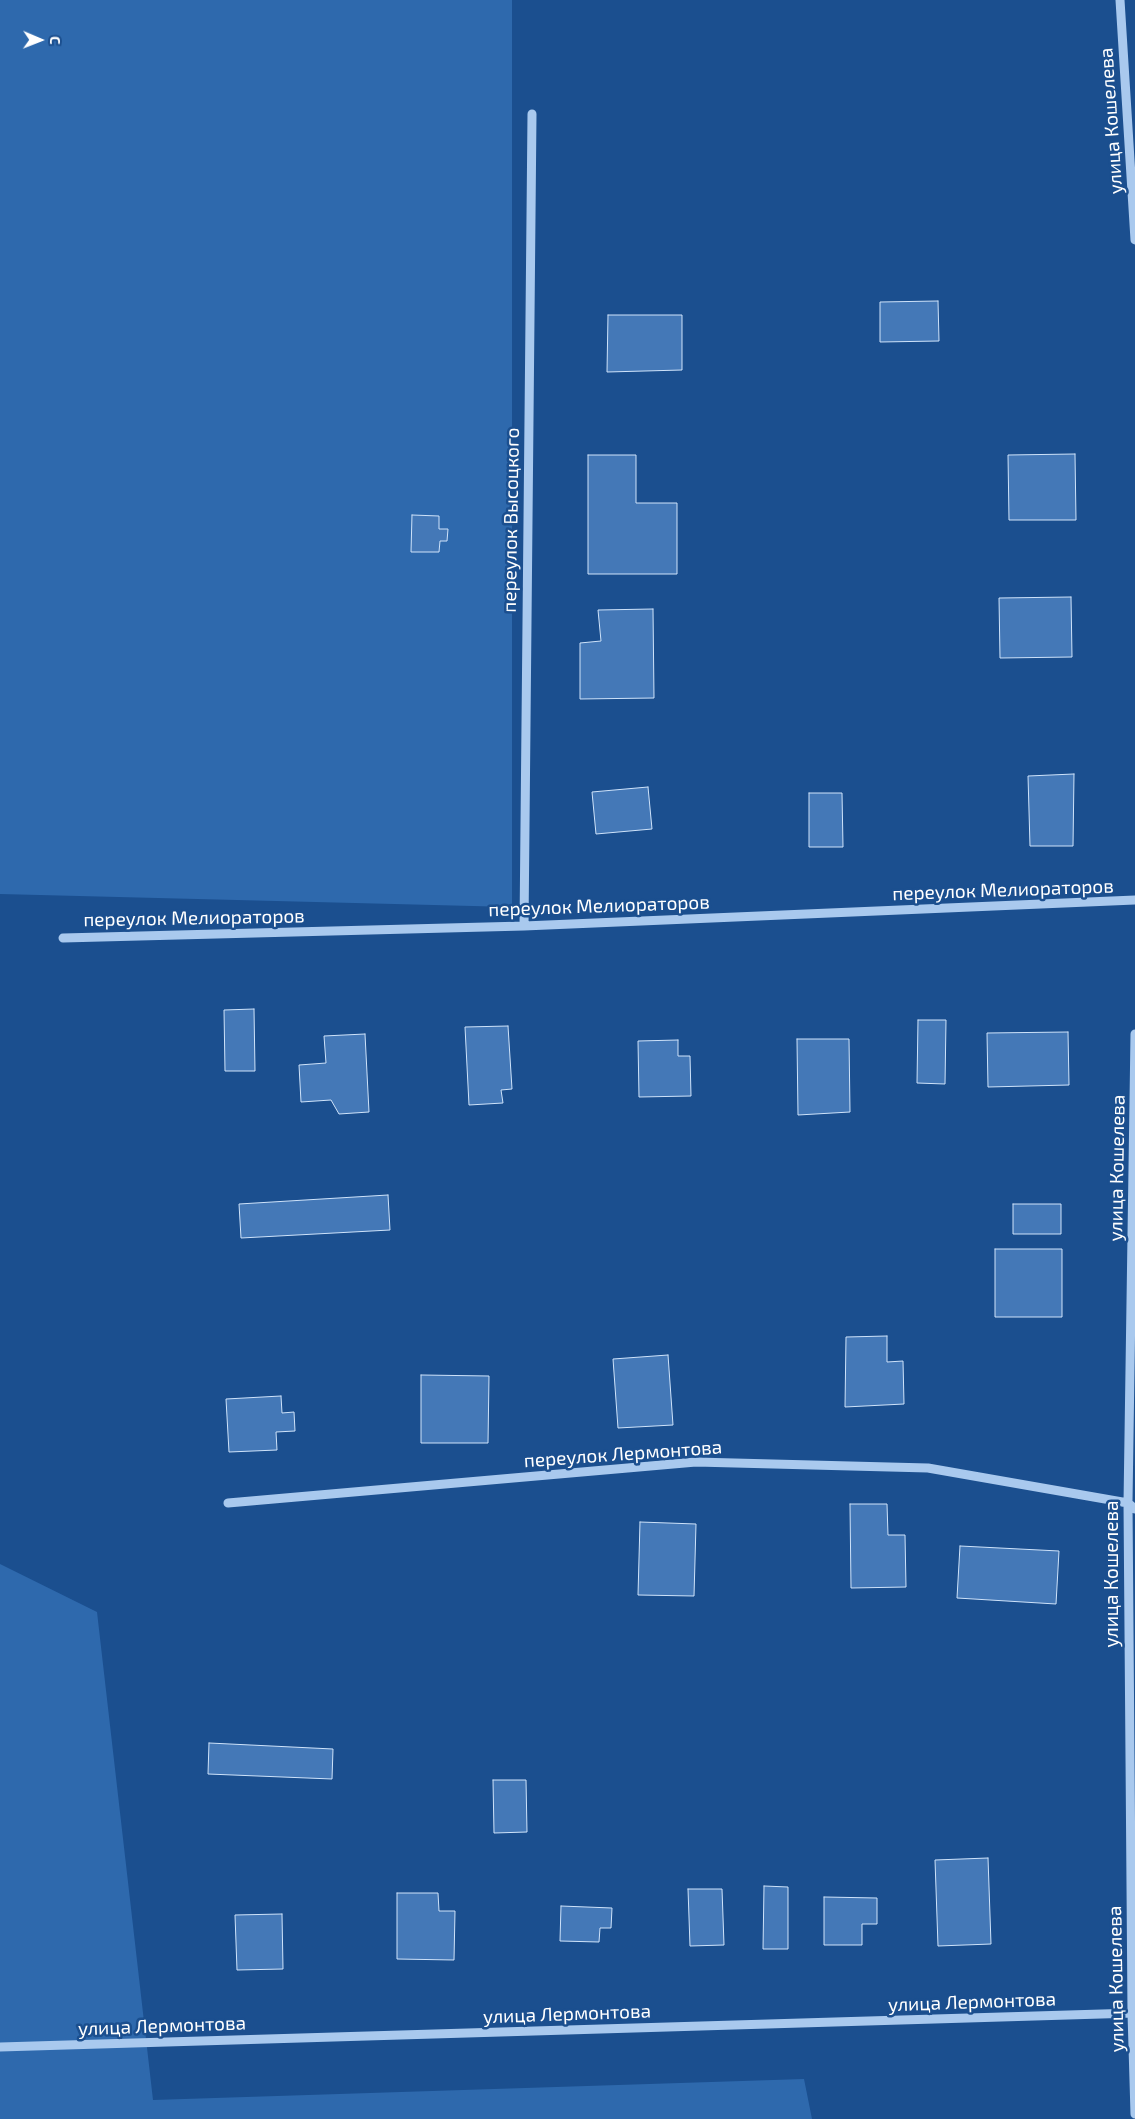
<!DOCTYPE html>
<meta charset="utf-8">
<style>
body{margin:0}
#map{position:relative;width:1135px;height:2119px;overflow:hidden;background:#1b4f8f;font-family:"Exo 2",sans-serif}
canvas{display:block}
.north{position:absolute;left:15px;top:15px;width:50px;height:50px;-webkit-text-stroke:4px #1b4f8f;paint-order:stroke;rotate:91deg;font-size:14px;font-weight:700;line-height:20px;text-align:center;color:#fff}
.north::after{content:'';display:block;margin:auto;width:18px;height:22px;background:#fff;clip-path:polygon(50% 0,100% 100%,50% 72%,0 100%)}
</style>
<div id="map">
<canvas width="1135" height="2119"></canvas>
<div class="north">С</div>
</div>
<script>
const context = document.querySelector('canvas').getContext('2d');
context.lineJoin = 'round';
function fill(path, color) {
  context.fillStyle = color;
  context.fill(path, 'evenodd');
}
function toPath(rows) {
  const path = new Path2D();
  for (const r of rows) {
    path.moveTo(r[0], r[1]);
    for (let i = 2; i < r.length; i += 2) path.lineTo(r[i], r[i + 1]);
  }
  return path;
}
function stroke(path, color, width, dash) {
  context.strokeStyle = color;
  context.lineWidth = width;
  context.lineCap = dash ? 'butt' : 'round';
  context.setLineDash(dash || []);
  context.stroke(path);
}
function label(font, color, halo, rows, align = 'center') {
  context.font = font + ' "Exo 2",sans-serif';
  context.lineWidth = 5;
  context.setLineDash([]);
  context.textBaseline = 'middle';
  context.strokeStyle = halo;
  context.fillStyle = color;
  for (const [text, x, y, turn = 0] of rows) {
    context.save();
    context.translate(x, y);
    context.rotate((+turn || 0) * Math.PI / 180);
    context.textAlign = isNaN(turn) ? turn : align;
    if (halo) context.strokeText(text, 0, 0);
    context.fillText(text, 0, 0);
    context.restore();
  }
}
fill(toPath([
 [0,0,512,0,512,907,0,894],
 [0,1564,97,1612,153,2100,804,2079,812,2119,0,2119]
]), '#2e69ad');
const building = toPath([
 [938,301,939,341,880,342,880,302,938,301],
 [608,315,682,315,682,370,607,372,608,315],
 [1075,454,1076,520,1009,520,1008,455,1075,454],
 [588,455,636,455,636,503,677,503,677,574,588,574,588,455],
 [412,515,439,516,439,529,448,529,447,541,440,541,439,552,411,552,412,515],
 [1071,597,1072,657,1000,658,999,598,1071,597],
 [653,609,654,698,580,699,580,643,601,641,598,610,653,609],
 [1074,774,1073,846,1030,846,1028,776,1074,774],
 [648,787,652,829,596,834,592,792,648,787],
 [809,793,842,793,843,847,809,847,809,793],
 [254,1009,255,1071,225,1071,224,1010,254,1009],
 [918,1020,946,1020,945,1084,917,1083,918,1020],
 [508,1026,512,1089,501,1090,503,1103,469,1105,465,1027,508,1026],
 [1068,1032,1069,1085,988,1087,987,1033,1068,1032],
 [365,1034,369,1112,339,1114,331,1100,301,1102,299,1065,326,1063,324,1036,365,1034],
 [797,1039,849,1039,850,1112,798,1115,797,1039],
 [678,1040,678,1056,690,1056,691,1096,639,1097,638,1041,678,1040],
 [388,1195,390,1230,241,1238,239,1204,388,1195],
 [1013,1204,1061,1204,1061,1234,1013,1234,1013,1204],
 [995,1249,1062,1249,1062,1317,995,1317,995,1249],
 [887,1336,887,1362,903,1361,904,1404,845,1407,846,1337,887,1336],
 [668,1355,673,1425,618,1428,613,1359,668,1355],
 [421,1375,489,1376,488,1443,421,1443,421,1375],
 [281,1396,282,1413,294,1412,295,1431,276,1432,277,1450,229,1452,226,1399,281,1396],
 [850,1504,887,1504,888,1535,905,1535,906,1587,851,1588,850,1504],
 [640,1522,696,1524,694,1596,638,1595,640,1522],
 [960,1546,1059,1551,1056,1604,957,1598,960,1546],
 [209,1743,333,1749,332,1779,208,1774,209,1743],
 [493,1780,526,1780,527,1832,494,1833,493,1780],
 [988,1858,991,1944,938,1946,935,1860,988,1858],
 [764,1886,788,1887,788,1949,763,1949,764,1886],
 [688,1889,722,1889,724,1945,690,1946,688,1889],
 [397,1893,438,1893,439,1911,455,1911,454,1960,397,1959,397,1893],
 [824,1897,877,1898,877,1924,862,1924,862,1945,824,1945,824,1897],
 [561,1906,612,1908,611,1928,600,1928,599,1942,560,1941,561,1906],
 [282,1914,283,1969,237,1970,235,1915,282,1914]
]);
fill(building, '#4478b7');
stroke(building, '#cfe3fa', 1);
stroke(toPath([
 [1120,0,1135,240],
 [524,926,532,114],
 [63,938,524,926,1135,900],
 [1135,1034,1128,1503,1132,2013,1135,2114],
 [228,1503,696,1462,928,1468,1128,1503,1135,1509],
 [0,2047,1135,2013]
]), '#a9c9ee', 9);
label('19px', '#fff', '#1b4f8f', [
 ["улица Кошелева",1111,121,-94],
 ["переулок Высоцкого",511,520,-89],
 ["переулок Мелиораторов",1003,890,-2],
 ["переулок Мелиораторов",599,906,-2],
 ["переулок Мелиораторов",194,918,-1],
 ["улица Кошелева",1117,1168,-89],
 ["переулок Лермонтова",623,1454,-4],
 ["улица Кошелева",1112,1574,-90],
 ["улица Кошелева",1116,1979,-91],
 ["улица Лермонтова",972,2002,-2],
 ["улица Лермонтова",567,2014,-2],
 ["улица Лермонтова",162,2026,-2]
]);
</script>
